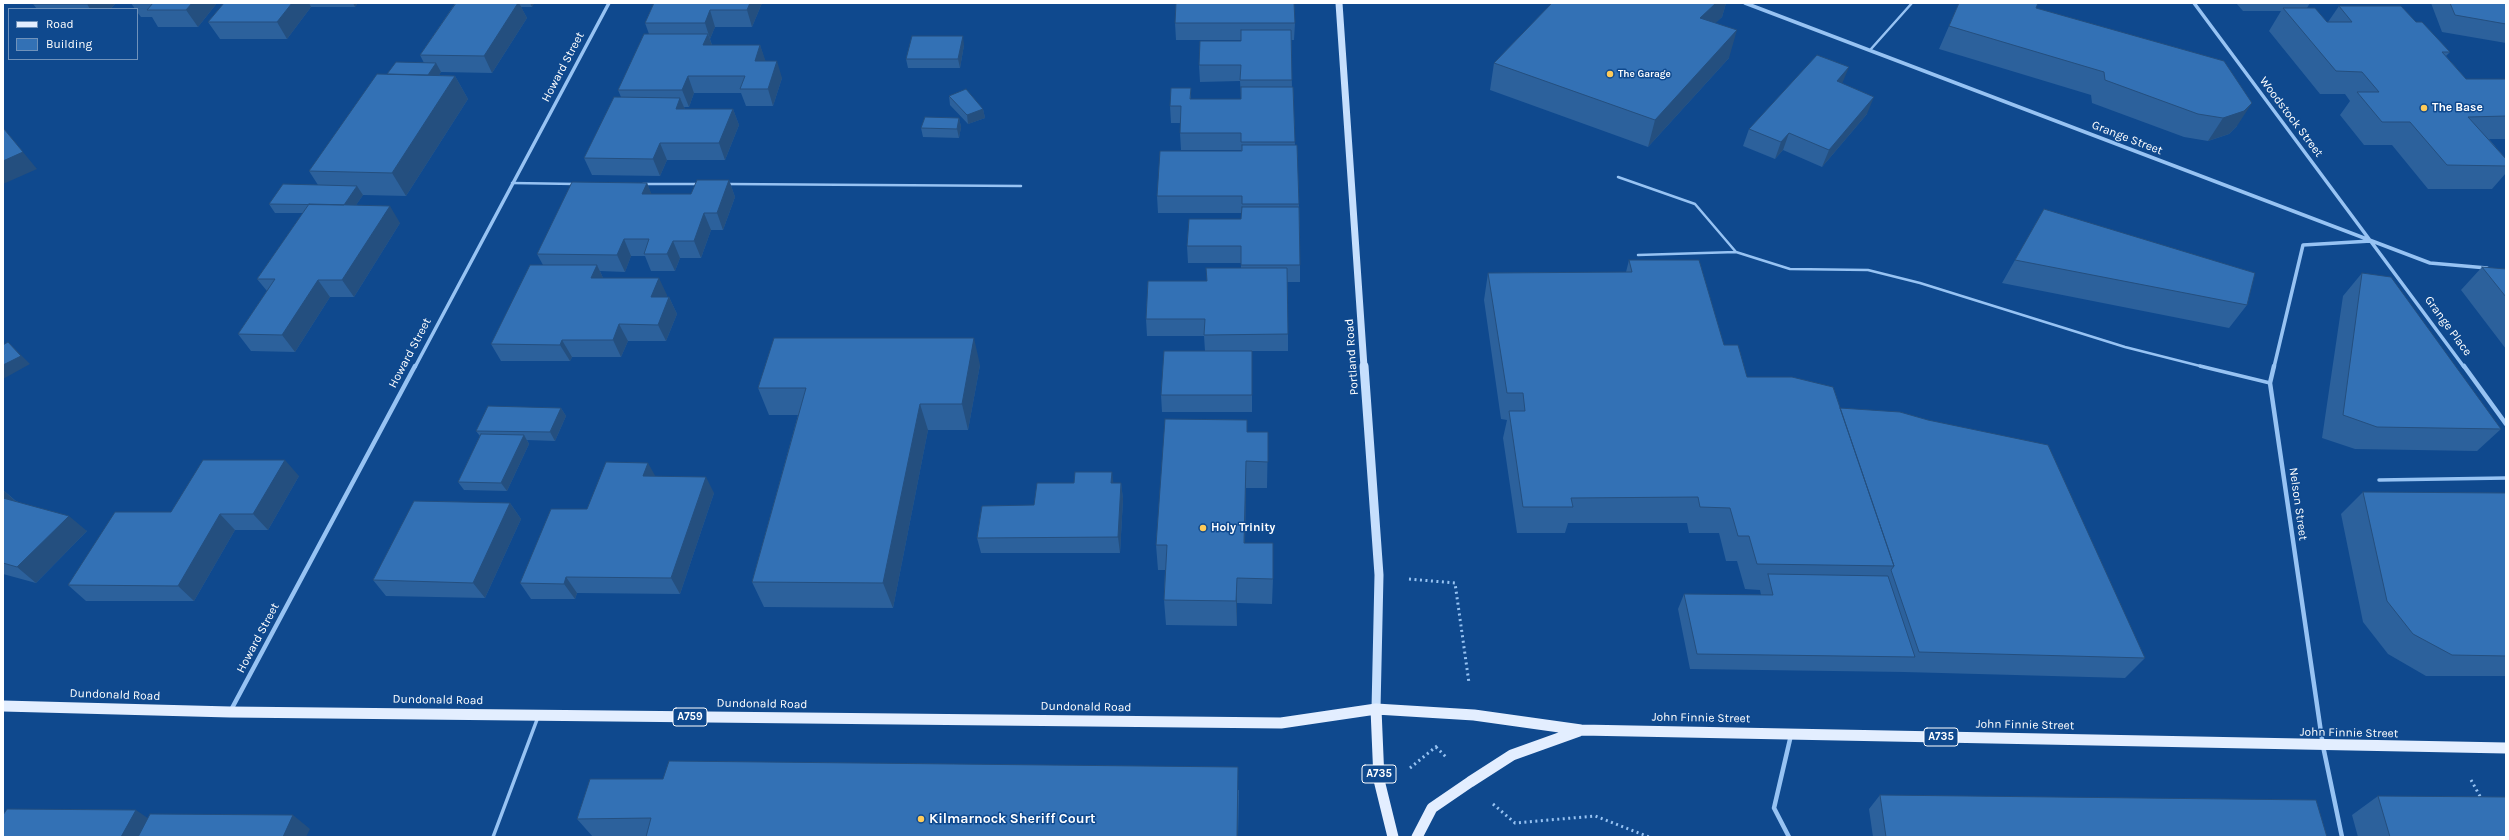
<!DOCTYPE html>
<style>
body{margin:0}
#map{position:relative;width:2509px;height:840px;overflow:hidden;background:#0f498e;font-family:Karla,sans-serif}
canvas{display:block}
.frame{position:absolute;inset:0;border:4px solid #fff;pointer-events:none}
.legend{position:absolute;left:8px;top:8px;width:130px;height:52px;box-sizing:border-box;background:#0f498e;border:1px solid #6f92bb;margin:0;padding:5px 7px;list-style:none;font-size:12px;color:#fff}
.legend li{display:flex;align-items:center;gap:8px;height:20px}
.legend b{width:20px;border:1px solid #6f92bb}
</style>
<div id="map">
<canvas width="2509" height="840"></canvas>
<div class="frame"></div>
<ul class="legend">
<li><b style="height:5px;background:#e3eeff"></b>Road</li>
<li><b style="height:11px;background:#3371b5"></b>Building</li>
</ul>
</div>
<script>
const context = document.querySelector('canvas').getContext('2d');
context.lineJoin = 'round';
function toPath(rows) {
  const path = new Path2D();
  for (const r of rows) {
    path.moveTo(r[0], r[1]);
    for (let i = 2; i < r.length; i += 2) path.lineTo(r[i], r[i + 1]);
  }
  return path;
}
function stroke(path, color, width, dash) {
  context.strokeStyle = color;
  context.lineWidth = width;
  context.lineCap = dash ? 'butt' : 'round';
  context.setLineDash(dash || []);
  context.stroke(path);
}
function fill(path, color) {
  context.fillStyle = color;
  context.fill(path, 'evenodd');
}
function label(font, color, halo, rows, align = 'center') {
  context.font = font + ' Karla,sans-serif';
  context.lineWidth = 3;
  context.setLineDash([]);
  context.textBaseline = 'middle';
  context.strokeStyle = halo;
  context.fillStyle = color;
  for (const [text, x, y, turn = 0] of rows) {
    context.save();
    context.translate(x, y);
    context.rotate((+turn || 0) * Math.PI / 180);
    context.textAlign = isNaN(turn) ? turn : align;
    if (halo) context.strokeText(text, 0, 0);
    context.fillText(text, 0, 0);
    context.restore();
  }
}
stroke(toPath([
 [1409,579,1455,583,1469,683],
 [1436,747,1447,758],
 [1410,768,1438,745],
 [2471,780,2481,798],
 [1493,804,1515,823,1595,816,1649,837]
]), '#97c3f3', 3, [2, 3.5]);
stroke(toPath([
 [1871,49,1912,3],
 [1618,177,1695,204,1736,252],
 [512,183,576,184],
 [643,184,698,184],
 [727,184,1021,186],
 [1638,255,1736,252,1790,269,1868,270,1920,283,2125,347,2204,367]
]), '#97c3f3', 2.5);
stroke(toPath([
 [2200,366,2270,383],
 [2379,480,2506,478],
 [493,837,538,717]
]), '#97c3f3', 3.5);
stroke(toPath([
 [1745,3,2430,263,2487,268],
 [2194,3,2464,367],
 [415,367,609,3],
 [2274,367,2303,245,2371,241]
]), '#97c3f3', 3.5);
stroke(toPath([
 [2274,366,2270,383,2323,746,2342,837],
 [2464,366,2506,424],
 [231,710,415,366],
 [1789,837,1774,808,1791,735]
]), '#97c3f3', 4.5);
stroke(toPath([
 [1339,3,1364,367]
]), '#c6dffd', 7);
stroke(toPath([
 [1364,366,1379,575,1376,709]
]), '#c6dffd', 9);
stroke(toPath([
 [3,706,230,712,1281,723,1376,709,1474,715,1581,730,2506,748],
 [1376,709,1379,780,1393,837],
 [1417,837,1432,808,1470,782,1512,755,1579,731]
]), '#e3eeff', 11);
fill(toPath([
 [35,3,116,3,110,9,37,9,33,4],
 [131,3,217,3,198,27,158,27,152,17,141,17,137,12,137,9,135,9],
 [224,3,358,3,355,7,311,7,287,39,220,39,208,22],
 [454,3,534,3,532,7,521,7,527,18,492,73,441,72,439,75,455,76,468,99,406,196,363,195,356,205,400,223,354,297,330,297,295,352,251,351,238,334,267,291,257,279,303,213,275,213,269,204,318,185,309,171,387,74,424,63,420,55,454,5],
 [654,3,762,3,752,27,715,27,710,39,712,45,760,45,765,61,782,78,773,106,746,106,741,93,694,93,689,107,684,107,685,109,733,109,739,125,725,160,667,160,660,176,592,175,584,158,621,97,618,90,649,34,645,23],
 [1552,3,1726,3,1722,17,1715,23,1729,58,1648,147,1490,90,1494,63],
 [1959,3,2036,8,2237,126,2229,134,2208,141,2184,137,2092,103,2091,95,1939,49],
 [2236,3,2310,3,2307,8,2327,22,2328,22,2339,6,2416,22,2450,52,2446,56,2466,79,2506,80,2506,139,2489,139,2506,159,2506,173,2492,189,2428,189,2392,145,2364,145,2340,115,2350,101,2345,94,2320,94,2269,31,2281,11,2243,11],
 [2431,3,2506,3,2506,43,2442,32],
 [1175,23,1295,23,1294,40,1291,40,1292,87,1293,87,1295,145,1299,204,1300,265,1300,282,1287,282,1288,334,1288,351,1252,351,1252,412,1162,412,1161,395,1205,351,1204,336,1147,336,1146,319,1207,281,1241,268,1241,263,1188,263,1187,246,1241,219,1241,213,1158,213,1157,196,1241,151,1241,150,1181,150,1180,133,1180,123,1171,123,1170,106,1191,88,1191,99,1241,99,1240,81,1200,82,1199,65,1241,41,1241,40,1176,40],
 [964,45,960,68,908,68,906,59],
 [1843,84,1867,114,1822,167,1783,150,1775,159,1743,146,1749,129],
 [949,96,983,109,985,118,968,124,950,105],
 [959,118,961,127,959,138,923,137,921,128],
 [729,180,735,197,723,230,711,230,701,258,680,258,675,271,651,271,645,256,631,256,625,272,600,271,603,278,667,295,666,297,669,297,677,314,666,341,628,341,621,357,572,357,570,361,501,361,491,344,543,265,537,254,647,183,651,194,691,194],
 [2044,209,2247,305,2229,328,2002,283],
 [1629,260,1724,345,1747,377,1840,408,2145,658,2125,678,1904,672,1690,669,1678,609,1684,594,1761,595,1760,590,1745,589,1737,561,1726,561,1719,533,1689,533,1687,523,1568,523,1565,533,1517,533,1503,438,1507,420,1501,419,1484,300,1488,273,1626,272],
 [2482,267,2506,269,2506,349,2461,290],
 [2362,273,2501,429,2477,451,2355,449,2322,438,2343,296],
 [980,365,968,430,928,430,893,608,764,607,752,582,798,415,769,415,758,388],
 [561,408,566,416,555,441,527,440,529,444,507,491,464,490,458,482,480,436,476,431],
 [1247,432,1268,432,1267,488,1246,488,1245,543,1273,579,1272,604,1237,603,1237,626,1166,625,1164,600,1165,570,1158,570,1156,545],
 [299,476,268,530,235,530,194,601,86,601,68,585,171,512],
 [655,476,714,493,680,594,577,593,575,599,531,599,520,583,587,509],
 [1113,483,1121,483,1123,499,1120,553,981,553,977,538,1034,505],
 [3,490,16,501,87,531,36,583,3,574],
 [2363,492,2506,493,2506,676,2426,676,2388,654,2363,622,2341,514],
 [510,503,521,519,485,598,386,596,373,580],
 [1239,790,1238,837,593,837,577,819],
 [1880,795,2327,837,1873,837,1869,809],
 [2378,796,2506,837,2358,837,2352,815]
]), '#2c619c');
fill(toPath([
 [88,3,116,3,110,9,90,9,87,4],
 [192,3,217,3,198,27,186,10],
 [292,3,309,3,311,7,287,39,277,22],
 [353,3,358,3,355,7],
 [518,3,519,3,527,18,492,73,484,56],
 [530,3,534,3,532,7],
 [750,3,762,3,752,27,747,10],
 [1716,3,1726,3,1722,17,1693,45,1700,18],
 [710,10,715,27,710,39,705,23],
 [1737,30,1729,58,1648,147,1655,120],
 [708,34,714,51,703,45],
 [963,36,964,45,960,68,958,59],
 [760,45,766,62,755,61],
 [777,61,782,78,773,106,768,89],
 [436,63,441,72,428,92,423,83],
 [1849,67,1842,84,1837,81],
 [455,76,468,99,406,196,392,173],
 [688,76,694,93,689,107,682,90],
 [1874,97,1867,114,1822,167,1829,150],
 [680,98,687,114,676,109],
 [2252,103,2237,126,2229,134,2208,141,2223,118],
 [733,109,739,125,725,160,719,143],
 [983,109,985,118,968,124,967,115],
 [959,118,961,127,959,138,957,129],
 [4,129,37,169,3,184,3,161],
 [1789,133,1783,150,1775,159,1781,142],
 [660,143,667,160,660,176,653,159],
 [729,180,735,197,723,230,717,213],
 [647,183,654,200,642,194],
 [357,186,363,195,350,214,344,205],
 [390,206,400,223,354,297,342,280],
 [704,213,711,230,701,258,694,241],
 [624,239,631,256,625,272,617,255],
 [673,241,680,258,675,271,667,254],
 [597,265,605,282,591,278],
 [659,278,667,295,659,314,651,297],
 [318,280,330,297,295,352,282,335],
 [669,297,677,314,666,341,658,325],
 [619,324,628,341,621,357,613,340],
 [974,338,980,365,968,430,962,404],
 [562,340,572,357,570,361,560,345],
 [8,342,30,364,3,379,3,365],
 [920,404,928,430,893,608,883,583],
 [561,408,566,416,555,441,550,432],
 [524,435,529,444,507,491,501,483],
 [285,460,299,476,268,530,253,514],
 [1246,461,1246,488,1244,568,1244,543],
 [648,463,657,479,643,476],
 [1112,472,1114,488,1111,483],
 [706,477,714,493,680,594,671,578],
 [1121,483,1123,499,1120,553,1118,537],
 [3,490,21,506,3,523],
 [510,503,521,519,485,598,473,583],
 [220,514,235,530,194,601,178,586],
 [69,516,87,531,36,583,17,567],
 [566,577,577,593,575,599,564,584],
 [1237,578,1237,626,1236,601],
 [1238,767,1238,837,1237,837],
 [136,810,155,823,147,837,121,837],
 [293,815,310,829,306,837,283,837]
]), '#244f7f');
const building = toPath([
 [35,3,88,3,87,4,33,4,35,3],
 [153,3,192,3,186,10,147,10,153,3],
 [224,3,292,3,277,22,208,22,224,3],
 [456,3,518,3,484,56,420,55,456,3],
 [654,3,750,3,747,10,710,10,705,23,645,23,654,3],
 [1176,3,1294,3,1295,23,1175,23,1176,3],
 [1552,3,1716,3,1700,18,1737,30,1655,120,1494,63,1552,3],
 [1959,3,2038,3,2036,8,2224,61,2252,103,2244,111,2223,118,2198,114,2105,80,2104,72,1949,26,1959,3],
 [2450,3,2506,3,2506,24,2455,15,2450,3],
 [2339,6,2401,6,2416,22,2422,22,2450,52,2442,52,2466,79,2505,79,2506,80,2506,116,2468,117,2506,159,2506,166,2447,165,2410,122,2382,122,2357,92,2379,92,2362,72,2336,71,2283,8,2315,8,2327,22,2352,22,2339,6],
 [1241,30,1291,30,1292,80,1240,80,1241,65,1199,65,1200,41,1241,41,1241,30],
 [644,34,708,34,703,45,760,45,755,61,777,61,768,89,740,89,745,76,688,76,682,90,618,90,644,34],
 [912,36,963,36,958,59,906,59,912,36],
 [1817,55,1849,67,1837,81,1874,97,1829,150,1789,133,1781,142,1749,129,1817,55],
 [396,62,436,63,428,75,387,74,396,62],
 [377,74,455,76,392,173,309,171,377,74],
 [1241,87,1293,87,1295,142,1241,142,1241,133,1180,133,1181,106,1170,106,1171,88,1191,88,1190,99,1241,99,1241,87],
 [966,89,983,109,967,115,949,96,966,89],
 [614,97,680,98,676,109,733,109,719,143,660,143,653,159,584,158,614,97],
 [925,117,959,118,957,129,921,128,925,117],
 [4,129,23,152,3,161,3,130,4,129],
 [1242,145,1297,145,1299,204,1242,204,1242,196,1157,196,1160,151,1242,151,1242,145],
 [697,180,729,180,717,213,704,213,694,241,673,241,667,254,644,254,649,239,624,239,617,255,537,254,572,182,647,183,642,194,691,194,697,180],
 [283,184,357,186,344,205,269,204,283,184],
 [309,204,390,206,342,280,318,280,282,335,238,334,275,279,257,279,309,204],
 [1242,207,1299,207,1300,265,1241,265,1241,246,1187,246,1189,219,1241,219,1242,207],
 [2044,209,2255,273,2247,305,2015,260,2044,209],
 [1629,260,1699,260,1724,345,1738,345,1747,377,1792,377,1833,387,1894,566,1757,564,1749,536,1738,536,1730,508,1700,507,1698,497,1571,498,1573,507,1523,507,1509,411,1525,411,1523,393,1507,393,1488,273,1632,272,1629,260],
 [530,265,597,265,591,278,659,278,651,297,669,297,658,325,619,324,613,340,562,340,560,345,491,344,530,265],
 [2482,267,2506,269,2506,297,2482,267],
 [1206,268,1287,268,1288,334,1204,335,1205,319,1146,319,1148,281,1207,281,1206,268],
 [2362,273,2391,277,2501,429,2377,427,2343,415,2362,273],
 [774,338,974,338,962,404,920,404,883,583,752,582,806,388,758,388,774,338],
 [8,342,21,356,3,365,3,345,8,342],
 [1164,351,1252,351,1252,395,1161,395,1164,351],
 [488,406,561,408,550,432,476,431,488,406],
 [1840,408,1900,412,1928,420,2048,445,2145,658,1919,652,1891,570,1894,566,1840,408],
 [1165,419,1247,420,1247,432,1268,432,1268,462,1246,461,1244,543,1273,543,1273,579,1237,578,1236,601,1164,600,1167,545,1156,545,1165,419],
 [481,434,524,435,501,483,458,482,481,434],
 [203,460,285,460,253,514,220,514,178,586,68,585,115,512,171,512,203,460],
 [606,462,648,463,643,476,706,477,671,578,566,577,564,584,520,583,551,509,587,509,606,462],
 [1075,472,1112,472,1111,483,1121,483,1118,537,977,538,982,506,1034,505,1037,483,1074,483,1075,472],
 [2363,492,2506,493,2506,656,2452,655,2413,634,2387,601,2363,492],
 [3,498,69,516,17,567,3,563,3,498],
 [414,501,510,503,473,583,373,580,414,501],
 [1768,574,1888,576,1915,657,1697,654,1684,594,1773,595,1768,574],
 [669,761,1238,767,1237,837,646,837,651,818,577,819,590,779,663,779,669,761],
 [1880,795,2316,800,2327,837,1886,837,1880,795],
 [2378,796,2506,797,2506,837,2390,837,2378,796],
 [7,809,136,810,121,837,3,837,3,815,7,809],
 [150,814,293,815,283,837,138,837,150,814]
]);
fill(building, '#3371b5');
stroke(building, '#244f7f', 1);
for (const [x, y, r, color] of [
 [1610,74,4,"#ffcb59"],
 [2424,108,4,"#ffcb59"],
 [1203,528,4,"#ffcb59"],
 [921,819,4,"#ffcb59"]
]) {
  const dot = new Path2D();
  dot.arc(x, y, r, 0, 2 * Math.PI);
  context.fillStyle = color;
  context.fill(dot);
  stroke(dot, '#0f498e', 1.5);
}
label('bold 10px', '#fff', '#0f498e', [
 ["The Garage",1618,74]
], 'left');
for (const [x, y, w] of [
 [690,717,34],
 [1941,737,34],
 [1379,774,34]
]) {
  const box = new Path2D();
  box.roundRect(x - w / 2, y - 9, w, 18, 3);
  context.fillStyle = '#0f498e';
  context.fill(box);
  stroke(box, '#fff', 1);
}
label('bold 11px', '#fff', null, [
 ["A759",690,717],
 ["A735",1941,737],
 ["A735",1379,774]
]);
label('12px', '#fff', '#0f498e', [
 ["Howard Street",563,67,-62],
 ["Woodstock Street",2291,117,53],
 ["Grange Street",2127,138,21],
 ["Grange Place",2448,326,54],
 ["Howard Street",410,353,-62],
 ["Portland Road",1352,357,-94],
 ["Nelson Street",2298,504,82],
 ["Howard Street",258,638,-62],
 ["Dundonald Road",115,695,2],
 ["Dundonald Road",438,700,1],
 ["Dundonald Road",762,704,1],
 ["Dundonald Road",1086,707,1],
 ["John Finnie Street",1701,718,1],
 ["John Finnie Street",2025,725,1],
 ["John Finnie Street",2349,733,1]
]);
label('bold 12px', '#fff', '#0f498e', [
 ["The Base",2432,108],
 ["Holy Trinity",1211,528]
], 'left');
label('bold 14px', '#fff', '#0f498e', [
 ["Kilmarnock Sheriff Court",929,819]
], 'left');
</script>
